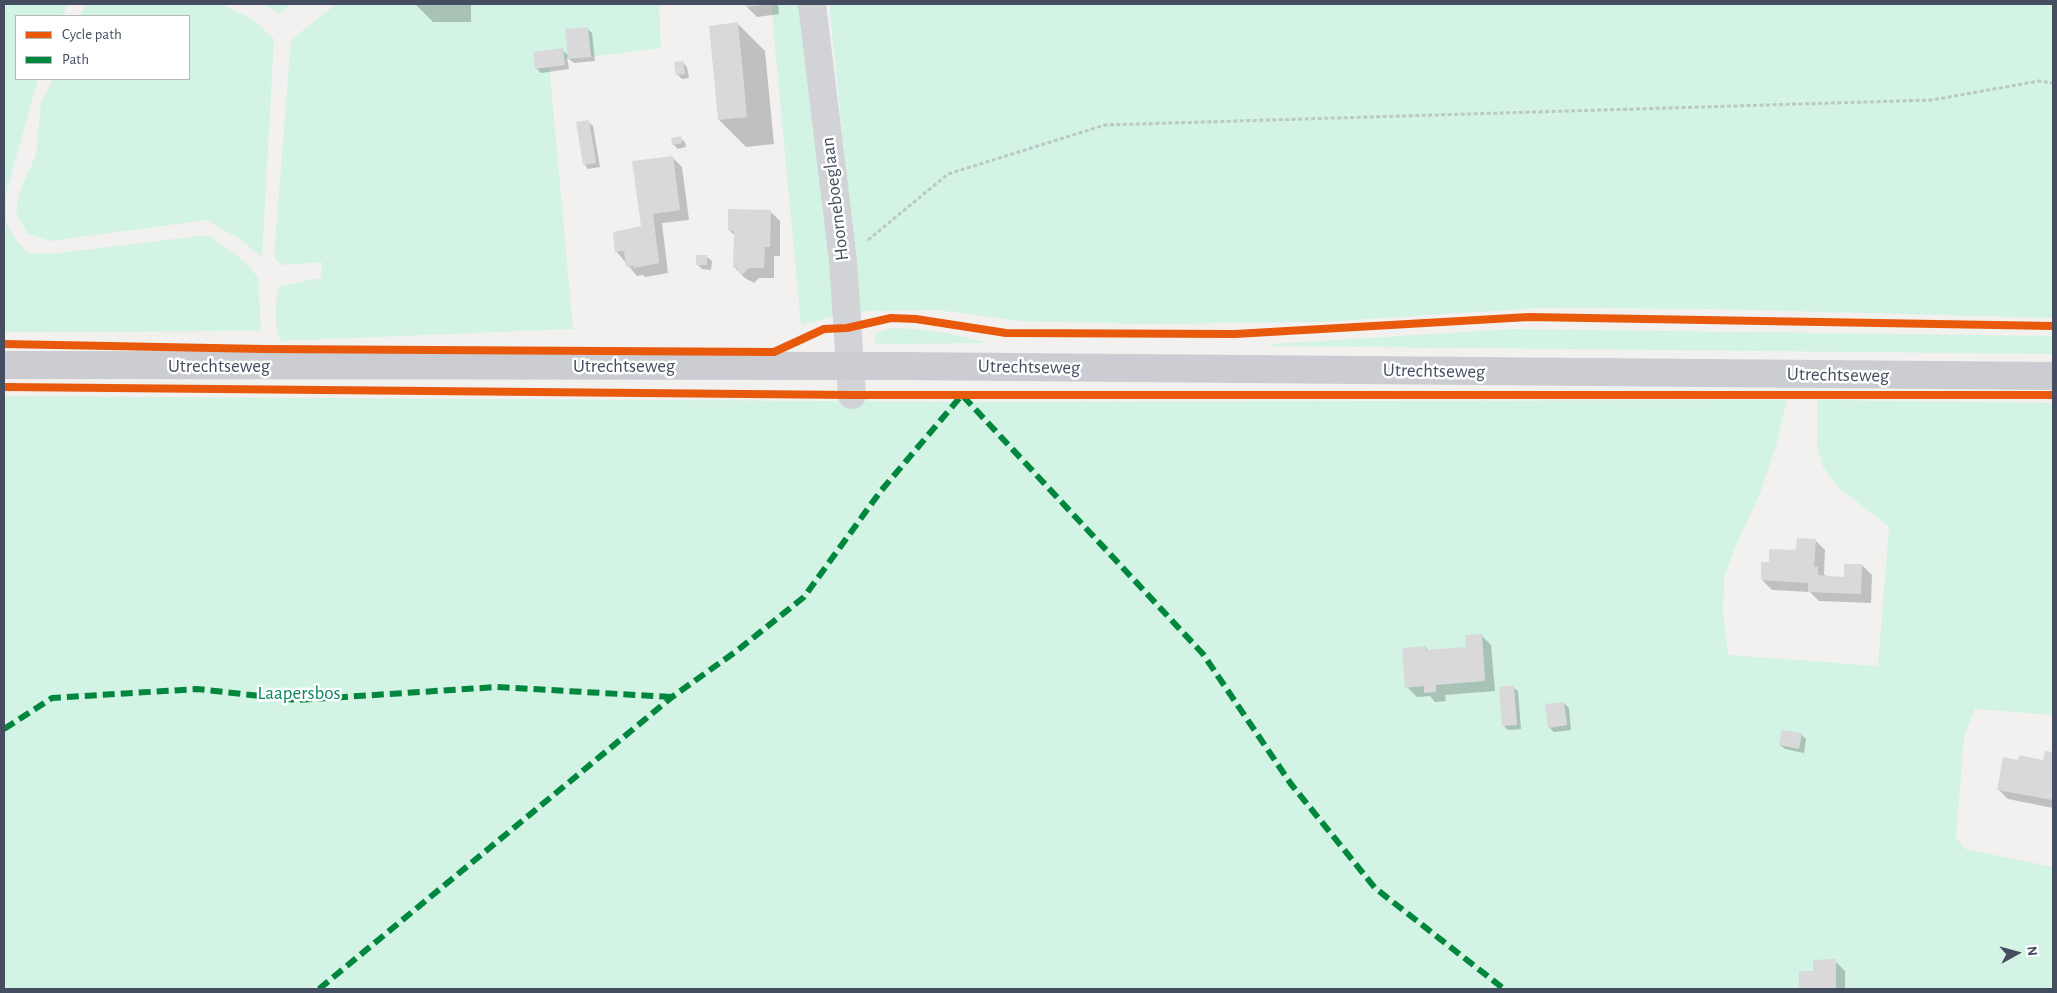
<!DOCTYPE html>
<style>
body{margin:0}
#map{position:relative;width:2057px;height:993px;overflow:hidden;background:#f2f1f0;font-family:"Alegreya Sans",sans-serif}
canvas{display:block}
.frame{position:absolute;inset:0;border:5px solid #454e60;pointer-events:none}
.legend{position:absolute;left:15px;top:15px;width:175px;height:65px;box-sizing:border-box;background:#fff;border:1px solid #b5b8bf;margin:0;padding:6px 9px;list-style:none;font-size:15px;color:#454e60}
.legend li{display:flex;align-items:center;gap:10px;height:25px}
.legend b{width:25px;border:1px solid #b5b8bf}
.north{position:absolute;left:1992px;top:928px;width:50px;height:50px;-webkit-text-stroke:4px #fff;paint-order:stroke;rotate:83deg;font-size:14px;font-weight:700;line-height:20px;text-align:center;color:#454e60}
.north::after{content:'';display:block;margin:auto;width:18px;height:22px;background:#454e60;clip-path:polygon(50% 0,100% 100%,50% 72%,0 100%)}
</style>
<div id="map">
<canvas width="2057" height="993"></canvas>
<div class="frame"></div>
<ul class="legend">
<li><b style="height:6px;background:#e8590c"></b>Cycle path</li>
<li><b style="height:6px;background:#00873e"></b>Path</li>
</ul>
<div class="north">N</div>
</div>
<script>
const context = document.querySelector('canvas').getContext('2d');
context.lineJoin = 'round';
function fill(path, color) {
  context.fillStyle = color;
  context.fill(path, 'evenodd');
}
function toPath(rows) {
  const path = new Path2D();
  for (const r of rows) {
    path.moveTo(r[0], r[1]);
    for (let i = 2; i < r.length; i += 2) path.lineTo(r[i], r[i + 1]);
  }
  return path;
}
function stroke(path, color, width, dash) {
  context.strokeStyle = color;
  context.lineWidth = width;
  context.lineCap = dash ? 'butt' : 'round';
  context.setLineDash(dash || []);
  context.stroke(path);
}
function label(font, color, halo, rows, align = 'center') {
  context.font = font + ' "Alegreya Sans",sans-serif';
  context.lineWidth = 5;
  context.setLineDash([]);
  context.textBaseline = 'middle';
  context.strokeStyle = halo;
  context.fillStyle = color;
  for (const [text, x, y, turn = 0] of rows) {
    context.save();
    context.translate(x, y);
    context.rotate((+turn || 0) * Math.PI / 180);
    context.textAlign = isNaN(turn) ? turn : align;
    if (halo) context.strokeText(text, 0, 0);
    context.fillText(text, 0, 0);
    context.restore();
  }
}
fill(toPath([
 [4,4,68,4,62,16,16,16,16,79,38,79,6,194,6,221,16,241,29,253,49,254,208,235,240,258,249,266,258,278,261,331,4,332],
 [86,4,221,4,252,19,274,39,262,257,238,238,206,220,51,241,28,234,16,213,19,193,36,155,41,103,53,79,189,79,189,16,80,16],
 [260,4,291,4,280,13],
 [336,4,659,4,661,48,549,62,573,329,280,341,276,323,276,301,280,286,321,278,322,262,282,265,274,257,291,40],
 [771,4,803,4,837,316,801,325],
 [829,4,2053,4,2053,318,1713,309,1539,308,1321,322,1141,324,1018,321,938,310,868,311,848,315,858,289],
 [893,328,918,329,952,334,987,343,892,344,875,343,876,333],
 [1513,329,2053,336,2053,354,1269,346,1272,344],
 [4,396,987,402,1787,400,1776,446,1761,491,1734,550,1724,579,1723,611,1728,655,1878,666,1889,527,1838,487,1823,467,1817,447,1817,400,2053,403,2053,715,1975,709,1964,737,1956,838,1965,849,2053,867,2053,989,4,989]
]), '#d3f3e4');
fill(toPath([
 [415,4,471,4,471,22,433,22],
 [746,4,778,4,779,14,757,17,747,7],
 [738,24,765,51,774,144,746,147,719,120],
 [587,28,592,33,595,61,574,63,567,57,569,69,541,73,536,68,562,50,569,56],
 [683,63,687,67,689,78,682,79,677,74],
 [588,122,593,126,600,167,588,169,584,164],
 [680,138,685,142,686,147,678,149,673,144],
 [672,157,682,167,689,220,662,223,668,273,645,277,643,275,637,276,616,251,642,227],
 [770,211,780,221,780,256,774,256,774,278,759,278,754,283,745,278,735,268,735,236,729,230],
 [707,257,712,261,711,270,702,269,698,265],
 [1815,540,1825,550,1824,574,1827,577,1845,578,1862,565,1872,575,1871,603,1819,601,1810,592,1772,590,1762,580,1770,563],
 [1481,635,1491,645,1495,691,1445,695,1446,701,1435,702,1430,696,1417,697,1407,687,1426,648,1429,651,1467,648],
 [1513,687,1518,691,1521,729,1508,730,1504,726],
 [1564,703,1569,708,1571,730,1554,732,1549,727],
 [1801,734,1806,739,1804,753,1785,749,1780,745],
 [2046,752,2053,754,2053,808,2008,799,1998,789,2019,762,2044,761],
 [1835,961,1845,971,1845,989,1800,989,1800,972,1815,972]
]), '#0003');
fill(toPath([
 [745,4,765,4,765,5,746,7],
 [738,22,747,117,718,120,709,26],
 [588,27,591,57,568,59,565,29],
 [563,48,565,65,535,69,533,52],
 [683,61,685,74,676,75,674,62],
 [589,120,596,163,583,165,576,122],
 [681,136,682,143,672,145,671,138],
 [673,156,680,210,653,214,659,263,634,268,634,266,626,267,624,251,615,252,613,232,641,226,632,161],
 [728,209,771,210,770,247,765,247,764,268,749,268,743,274,739,273,737,268,733,268,734,231,728,230],
 [696,255,707,255,707,265,696,265],
 [1797,538,1816,539,1814,567,1818,567,1818,575,1844,577,1844,564,1862,564,1861,594,1808,592,1808,583,1761,580,1761,562,1769,562,1769,549,1794,550,1796,549],
 [1482,634,1485,681,1436,685,1436,692,1424,693,1424,686,1405,688,1402,648,1426,646,1426,650,1466,647,1465,635],
 [1514,685,1517,725,1502,726,1499,687],
 [1564,702,1567,725,1548,728,1545,704],
 [1782,730,1802,733,1799,749,1779,745],
 [2045,751,2053,752,2053,800,1997,790,2003,757,2018,760,2019,755,2043,760],
 [1836,959,1836,989,1799,989,1799,971,1813,971,1813,960]
]), '#d9d9db');
stroke(toPath([
 [868,240,948,174,1105,125,1932,100,2039,81,2053,83]
]), '#bbc8c6', 3, [4, 2.5]);
stroke(toPath([
 [812,4,843,261,852,395]
]), '#d2d3d6', 28);
stroke(toPath([
 [4,365,899,366,2053,376]
]), '#cbcdd2', 28);
stroke(toPath([
 [4,729,52,698,197,689,297,700,497,687,672,697],
 [319,989,672,697,738,650,804,597,880,492,962,395,1203,654,1291,784,1375,888,1504,989]
]), '#00873e', 6, [12, 6]);
stroke(toPath([
 [4,344,265,349,774,352,824,329,847,328,891,318,916,319,1006,333,1235,334,1529,317,2053,326],
 [4,387,852,395,2053,395]
]), '#e8590c', 8);
label('19px', '#454e60', '#fff', [
 ["Hoorneboeglaan",835,199,-97],
 ["Utrechtseweg",219,366],
 ["Utrechtseweg",624,366],
 ["Utrechtseweg",1029,367,1],
 ["Utrechtseweg",1434,371,1],
 ["Utrechtseweg",1838,375,1]
]);
label('19px', '#0c855f', '#fff', [
 ["Laapersbos",299,693]
]);
</script>
